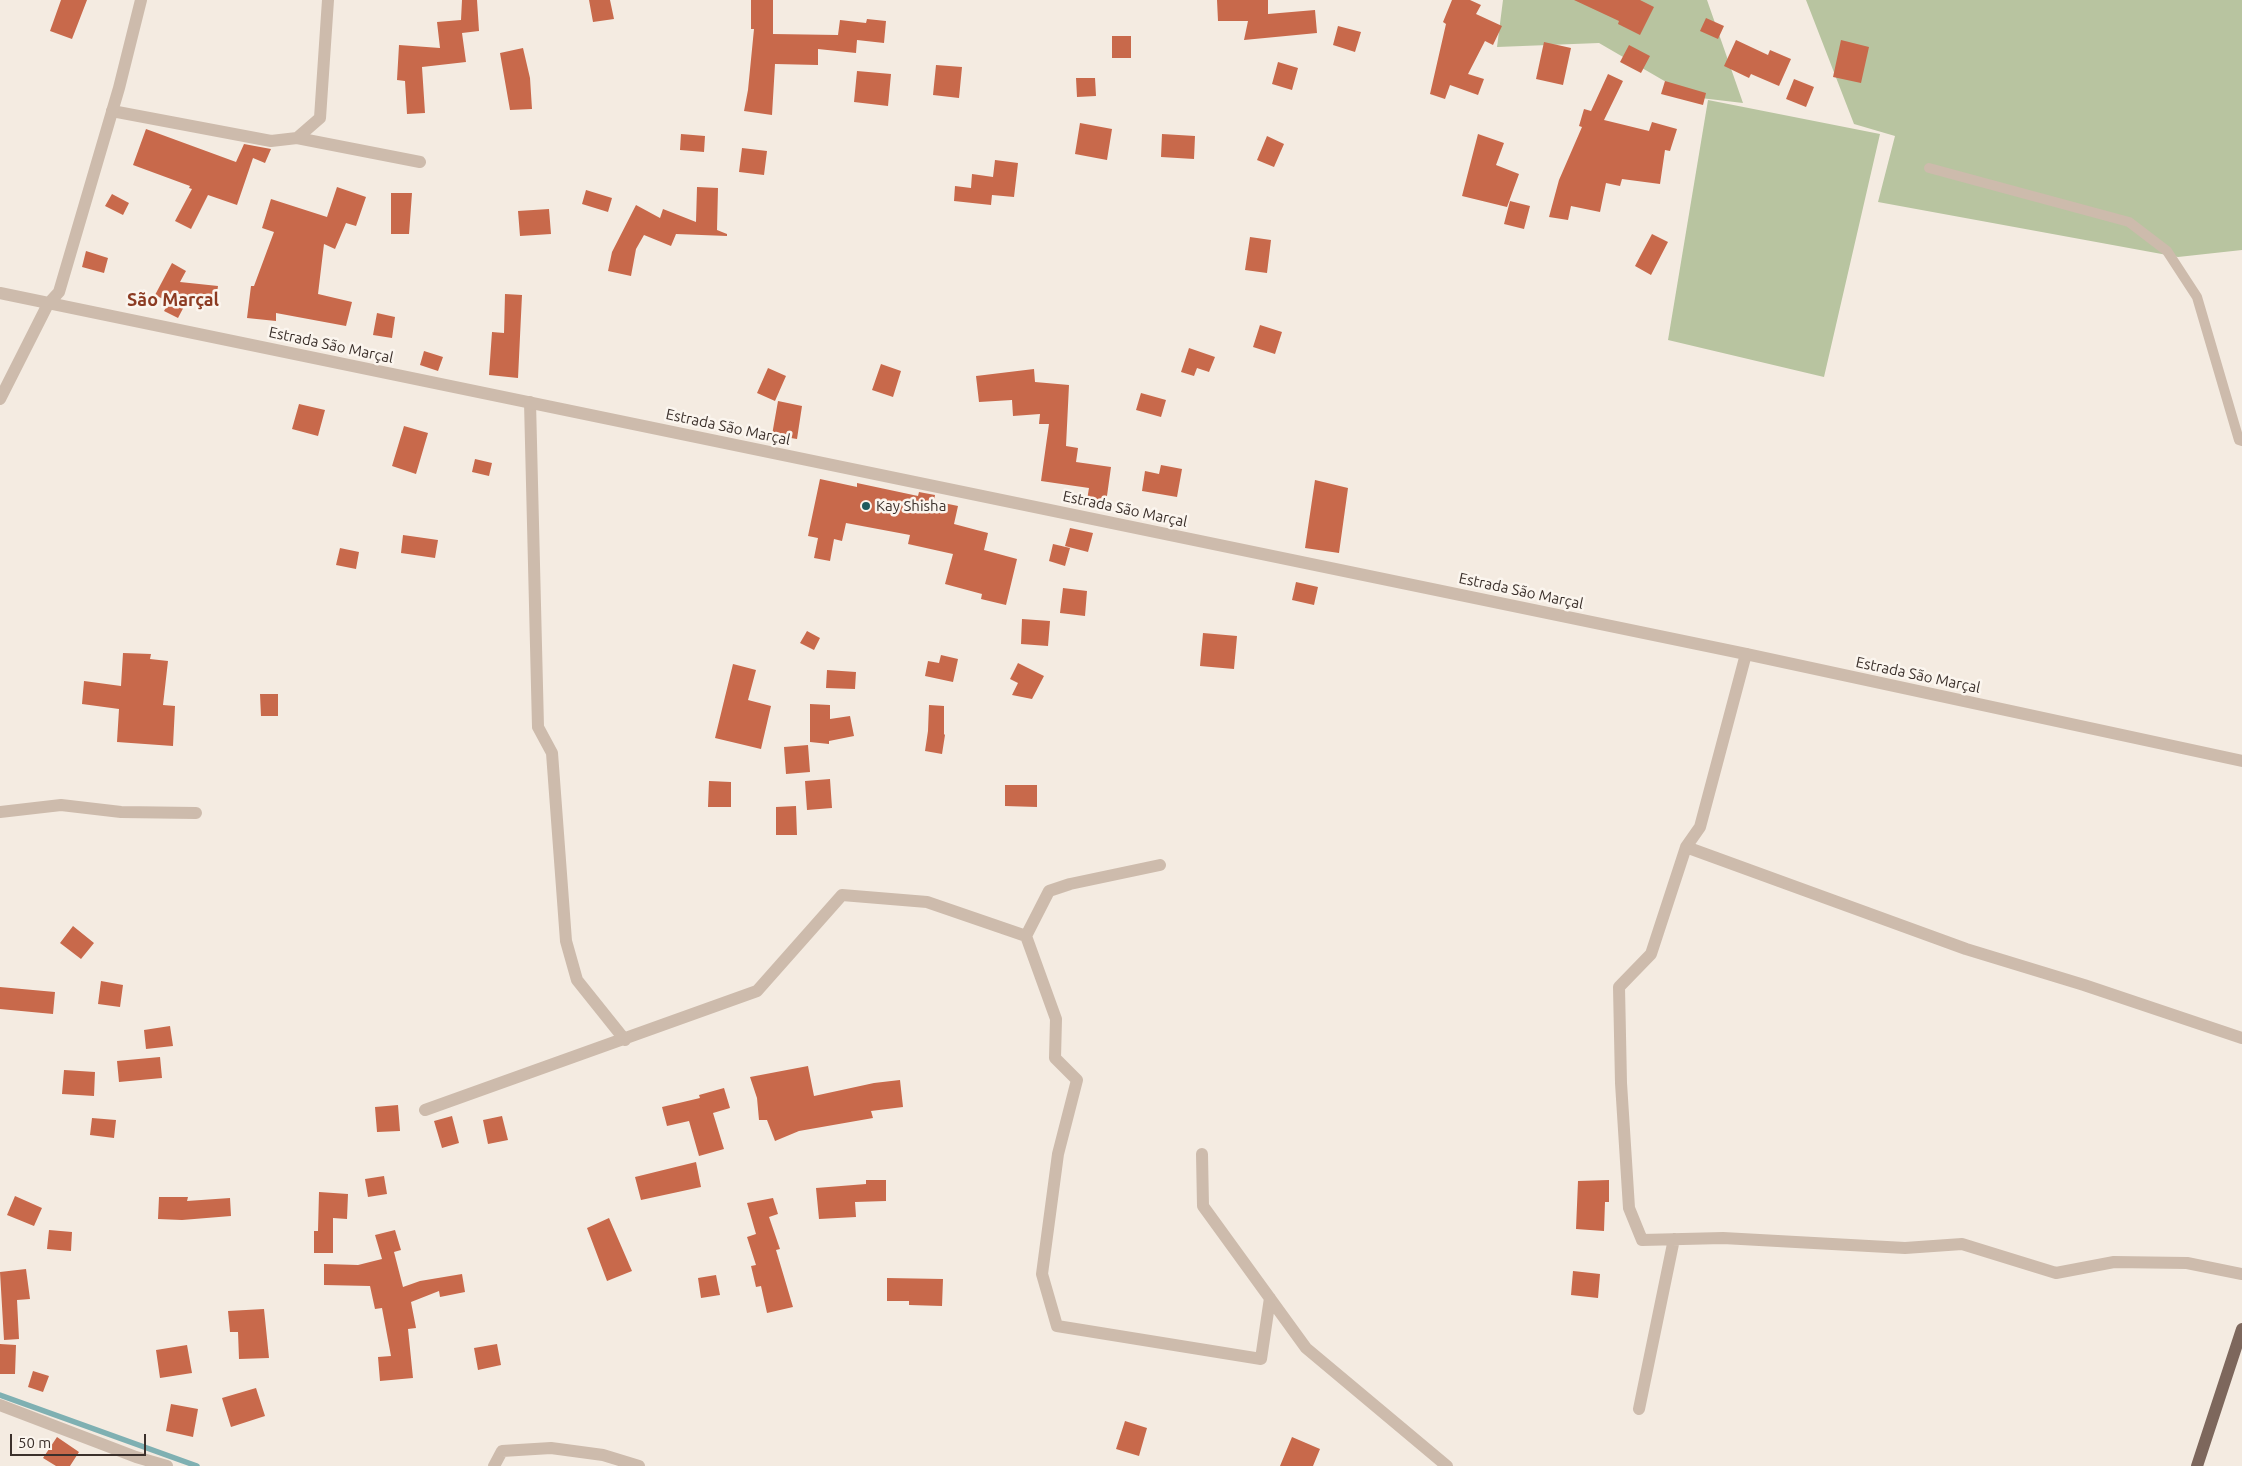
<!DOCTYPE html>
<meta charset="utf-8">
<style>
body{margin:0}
#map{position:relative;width:2242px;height:1466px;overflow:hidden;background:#f4ebe1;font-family:Ubuntu,sans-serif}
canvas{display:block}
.scale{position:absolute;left:10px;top:1434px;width:136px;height:22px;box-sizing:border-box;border:2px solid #3b302b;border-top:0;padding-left:6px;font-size:15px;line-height:18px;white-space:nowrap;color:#3b302b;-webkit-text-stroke:4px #fbf5ee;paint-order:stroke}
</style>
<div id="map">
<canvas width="2242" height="1466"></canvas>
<div class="scale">50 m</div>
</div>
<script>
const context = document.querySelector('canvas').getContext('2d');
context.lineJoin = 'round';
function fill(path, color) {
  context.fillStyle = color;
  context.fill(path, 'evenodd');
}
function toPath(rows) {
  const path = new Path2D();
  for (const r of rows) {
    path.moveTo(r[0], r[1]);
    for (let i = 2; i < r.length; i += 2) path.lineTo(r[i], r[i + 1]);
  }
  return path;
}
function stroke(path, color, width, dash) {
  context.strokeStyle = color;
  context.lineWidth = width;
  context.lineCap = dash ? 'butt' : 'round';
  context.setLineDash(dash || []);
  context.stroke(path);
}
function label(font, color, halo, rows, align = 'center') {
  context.font = font + ' Ubuntu,sans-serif';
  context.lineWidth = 5;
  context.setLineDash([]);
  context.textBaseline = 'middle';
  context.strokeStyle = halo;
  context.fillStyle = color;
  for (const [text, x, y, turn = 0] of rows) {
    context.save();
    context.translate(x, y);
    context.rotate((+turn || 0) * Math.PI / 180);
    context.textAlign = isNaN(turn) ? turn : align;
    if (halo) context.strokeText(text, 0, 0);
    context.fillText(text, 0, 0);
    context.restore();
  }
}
fill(toPath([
 [1503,0,1707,0,1743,103,1692,97,1599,43,1497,47],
 [1806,0,2242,0,2242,250,2178,257,1878,202,1895,136,1854,124],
 [1708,100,1880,134,1824,377,1668,340]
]), '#b8c4a0');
stroke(toPath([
 [0,1395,197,1466]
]), '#7fb0b2', 5.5);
fill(toPath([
 [61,0,87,0,72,39,50,31],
 [462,0,477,0,479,31,462,33,466,62,422,67,425,113,407,114,405,81,397,80,399,45,440,48,437,22,461,20],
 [589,0,610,0,614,19,593,22],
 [751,0,773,0,773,34,838,35,840,20,866,23,867,19,886,21,884,43,857,40,856,53,818,49,818,65,775,64,772,115,744,111,748,90,754,29,751,29],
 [1217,0,1268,0,1268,14,1315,10,1317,33,1244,40,1248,21,1218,21],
 [1452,0,1470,0,1481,5,1476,14,1502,26,1493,45,1485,41,1468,74,1484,79,1478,95,1450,85,1445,99,1430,94,1446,24,1443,22],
 [1574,0,1640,0,1654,7,1640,35,1618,24,1619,21],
 [1706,18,1724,26,1718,39,1700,31],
 [1338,26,1361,32,1355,52,1333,45],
 [1112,36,1131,36,1131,58,1112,58],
 [1736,40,1768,55,1770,50,1791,59,1779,86,1751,74,1749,78,1724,66],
 [1841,40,1869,47,1861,83,1833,77],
 [1544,42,1571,48,1563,85,1536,79],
 [1629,45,1650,56,1641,73,1620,62],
 [523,48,530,78,532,109,510,110,500,53],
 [1278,62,1298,68,1292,90,1272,84],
 [936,65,962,67,959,98,933,95],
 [857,71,891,74,888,106,854,102],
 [1608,74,1623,81,1604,120,1649,131,1652,122,1677,129,1670,151,1665,150,1660,184,1622,179,1620,186,1606,183,1600,212,1571,206,1568,220,1549,217,1559,180,1582,127,1579,126,1584,109,1591,111],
 [1076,78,1095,78,1096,96,1077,97],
 [1794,79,1814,87,1806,107,1786,99],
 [1665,81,1706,93,1703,105,1661,94],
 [1080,123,1112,129,1107,160,1075,154],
 [146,129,236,162,244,144,271,149,265,163,253,158,237,205,208,195,191,229,175,221,192,189,189,188,190,186,133,165],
 [681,134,705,136,704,152,680,150],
 [1162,134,1195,136,1194,159,1161,157],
 [1478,134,1504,143,1496,165,1519,174,1507,207,1462,196],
 [1267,136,1284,144,1274,167,1257,160],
 [742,148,767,151,764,175,739,172],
 [995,160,1018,163,1014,197,992,195,991,205,954,201,955,186,971,188,972,174,993,177],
 [337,187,366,197,356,226,346,223,335,249,324,244,318,294,352,302,346,326,276,313,276,321,247,318,251,286,254,286,274,232,262,228,271,199,327,217],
 [697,187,718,188,717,230,727,234,727,236,676,234,671,246,644,235,636,249,631,276,608,271,612,252,636,205,660,218,663,209,696,222],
 [586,190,612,198,608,212,582,204],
 [391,193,412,193,409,234,391,234],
 [112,194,129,203,123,215,105,206],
 [1510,201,1530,206,1524,229,1504,224],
 [549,209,551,234,520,236,518,211],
 [1652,234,1668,242,1651,275,1635,266],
 [1250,237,1271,240,1267,273,1245,270],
 [86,251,108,258,104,273,82,267],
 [172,263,186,271,180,282,218,286,216,300,189,297,178,318,164,311,169,302,155,295],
 [505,294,522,295,518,378,489,375,492,332,504,333],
 [377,313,395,317,392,338,373,335],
 [1260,325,1282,332,1275,354,1253,347],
 [1189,348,1215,357,1209,372,1197,368,1194,376,1181,372],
 [424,351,443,357,438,371,420,365],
 [881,364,901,371,893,397,872,390],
 [768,368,786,376,775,401,757,393],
 [1034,369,1035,382,1069,385,1066,446,1078,448,1076,462,1111,467,1106,503,1087,500,1089,488,1041,481,1049,424,1039,424,1040,414,1013,416,1012,400,979,402,976,376],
 [1141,393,1166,400,1161,417,1136,410],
 [778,401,802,406,797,439,772,435],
 [299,404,325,410,318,436,292,429],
 [404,426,428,433,416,474,392,466],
 [475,459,492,463,489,476,472,472],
 [1161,465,1182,469,1177,497,1142,491,1145,471,1159,474],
 [820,479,857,487,857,483,918,496,919,492,935,495,934,501,958,506,954,524,988,533,984,550,1017,559,1006,605,981,599,982,594,945,584,953,554,908,544,910,535,846,523,842,541,834,539,830,561,814,558,818,538,808,536],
 [1315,480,1348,488,1339,553,1305,548],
 [1070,528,1093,533,1088,552,1065,546],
 [403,535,438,540,435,558,401,553],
 [1053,544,1070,548,1065,566,1049,561],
 [340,548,359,552,356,569,336,565],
 [1296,582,1318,587,1314,605,1292,600],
 [1063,588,1087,591,1085,616,1060,613],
 [1022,619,1050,621,1048,646,1021,644],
 [807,631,820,638,814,650,800,643],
 [1203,633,1237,636,1234,669,1200,666],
 [123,653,151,654,150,659,168,661,163,705,175,706,173,746,117,742,119,709,82,704,84,681,121,686],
 [941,655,958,659,953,682,925,676,928,661,939,663],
 [1018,663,1044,676,1032,699,1012,695,1018,683,1010,679],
 [733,664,756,670,748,700,771,706,761,749,715,738],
 [827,670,856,672,855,689,826,688],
 [260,694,278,694,278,716,261,716],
 [810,704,830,705,830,719,850,716,854,736,829,741,829,744,810,742],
 [929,705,944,706,944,734,945,735,942,754,925,751,928,731],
 [808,745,810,772,786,774,784,747],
 [830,779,832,808,807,810,805,781],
 [709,781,731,782,731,807,708,807],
 [1005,785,1037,785,1037,807,1005,806],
 [796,806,797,835,776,835,776,807],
 [73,926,94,943,81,959,60,943],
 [101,981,123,985,120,1007,98,1004],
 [0,987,55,992,53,1014,0,1009],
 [170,1026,173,1046,146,1049,144,1030],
 [160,1057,162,1078,119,1082,117,1061],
 [808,1066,814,1096,874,1083,900,1080,903,1107,871,1111,873,1118,799,1131,775,1141,767,1120,759,1120,757,1098,750,1077],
 [64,1070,95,1072,94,1096,62,1094],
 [724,1088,730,1108,713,1113,724,1149,699,1156,689,1121,667,1126,662,1107,700,1098,699,1095],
 [398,1105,400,1131,377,1132,375,1107],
 [452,1116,459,1143,442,1148,434,1121],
 [502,1116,508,1140,488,1144,483,1120],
 [92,1118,116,1120,114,1138,90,1135],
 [696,1162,701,1187,641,1200,635,1177],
 [384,1176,387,1194,368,1197,365,1179],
 [866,1180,886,1180,886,1201,855,1202,856,1217,819,1219,816,1188,866,1184],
 [1609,1180,1609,1202,1605,1202,1604,1231,1576,1229,1578,1181],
 [319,1192,348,1194,347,1219,333,1218,333,1253,314,1253,314,1231,318,1231],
 [15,1196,42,1208,34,1226,7,1215],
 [159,1197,188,1197,187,1201,230,1198,231,1216,182,1220,158,1219],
 [773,1198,778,1214,769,1217,780,1249,776,1250,793,1307,767,1313,761,1286,756,1287,751,1266,756,1265,747,1237,756,1234,747,1203],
 [609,1218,632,1271,607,1281,587,1228],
 [49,1230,72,1232,71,1251,47,1249],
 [395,1230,401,1250,394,1252,403,1287,420,1281,462,1274,465,1292,440,1297,439,1291,411,1302,416,1328,408,1329,413,1378,380,1381,378,1357,391,1356,382,1308,375,1309,370,1286,324,1285,324,1264,358,1265,382,1259,375,1235],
 [26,1269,30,1299,17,1300,19,1339,4,1340,0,1272],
 [1573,1271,1600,1274,1598,1298,1571,1295],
 [716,1275,720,1295,701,1298,698,1278],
 [887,1278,943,1279,942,1306,909,1305,909,1301,887,1301],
 [264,1309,269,1358,239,1359,238,1332,230,1332,228,1311],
 [0,1344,16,1345,15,1374,0,1374],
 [497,1344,501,1365,478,1370,474,1348],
 [187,1345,192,1373,160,1378,156,1350],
 [33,1371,49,1376,43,1392,28,1387],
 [256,1388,265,1416,231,1427,222,1398],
 [171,1404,198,1409,193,1437,166,1431],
 [1125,1421,1147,1428,1139,1456,1116,1449],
 [57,1437,79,1452,70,1466,56,1466,43,1458],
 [1292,1437,1320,1449,1313,1466,1280,1466]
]), '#c8694b');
stroke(toPath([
 [1929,168,2129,222,2167,251,2197,297,2239,440,2242,441]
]), '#cdbbac', 10);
stroke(toPath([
 [112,111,271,141,297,138,320,118,328,0],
 [297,138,420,162],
 [530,402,538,727,552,753,566,941,577,980,625,1040],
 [1746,654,1700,827,1686,847,1651,954,1619,987,1621,1083,1629,1208,1642,1240,1723,1238,1905,1248,1962,1244,2056,1273,2114,1262,2187,1263,2242,1274],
 [0,812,61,805,121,812,196,813],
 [1686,847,1966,949,2084,985,2242,1038],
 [1026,936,1049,891,1070,884,1160,865],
 [425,1110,757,991,842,895,927,902,1026,936,1056,1019,1055,1058,1077,1080,1058,1154,1042,1274,1057,1326,1261,1359,1270,1298],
 [1202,1154,1203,1206,1306,1348,1447,1466],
 [0,1405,136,1457,167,1466],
 [1639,1409,1674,1239],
 [494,1466,502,1451,551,1448,603,1455,639,1466]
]), '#cdbbac', 12);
stroke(toPath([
 [0,293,1746,654,2242,761],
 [0,399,48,304,59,292,119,88,141,0]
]), '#cdbbac', 12);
stroke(toPath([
 [2197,1466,2242,1329]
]), '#7d675c', 12);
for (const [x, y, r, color] of [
 [866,506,5,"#1f5a5e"]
]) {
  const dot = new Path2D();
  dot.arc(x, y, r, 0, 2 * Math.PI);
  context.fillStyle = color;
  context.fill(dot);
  stroke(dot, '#fbf5ee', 2);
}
label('15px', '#3b302b', '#fbf5ee', [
 ["Estrada São Marçal",331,345,12],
 ["Estrada São Marçal",728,427,12],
 ["Estrada São Marçal",1125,509,12],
 ["Estrada São Marçal",1521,591,12],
 ["Estrada São Marçal",1918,675,12]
]);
label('15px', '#3b302b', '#fbf5ee', [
 ["Kay Shisha",876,506]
], 'left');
label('bold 18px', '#8c3b22', '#fbf5ee', [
 ["São Marçal",173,300]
]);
</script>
